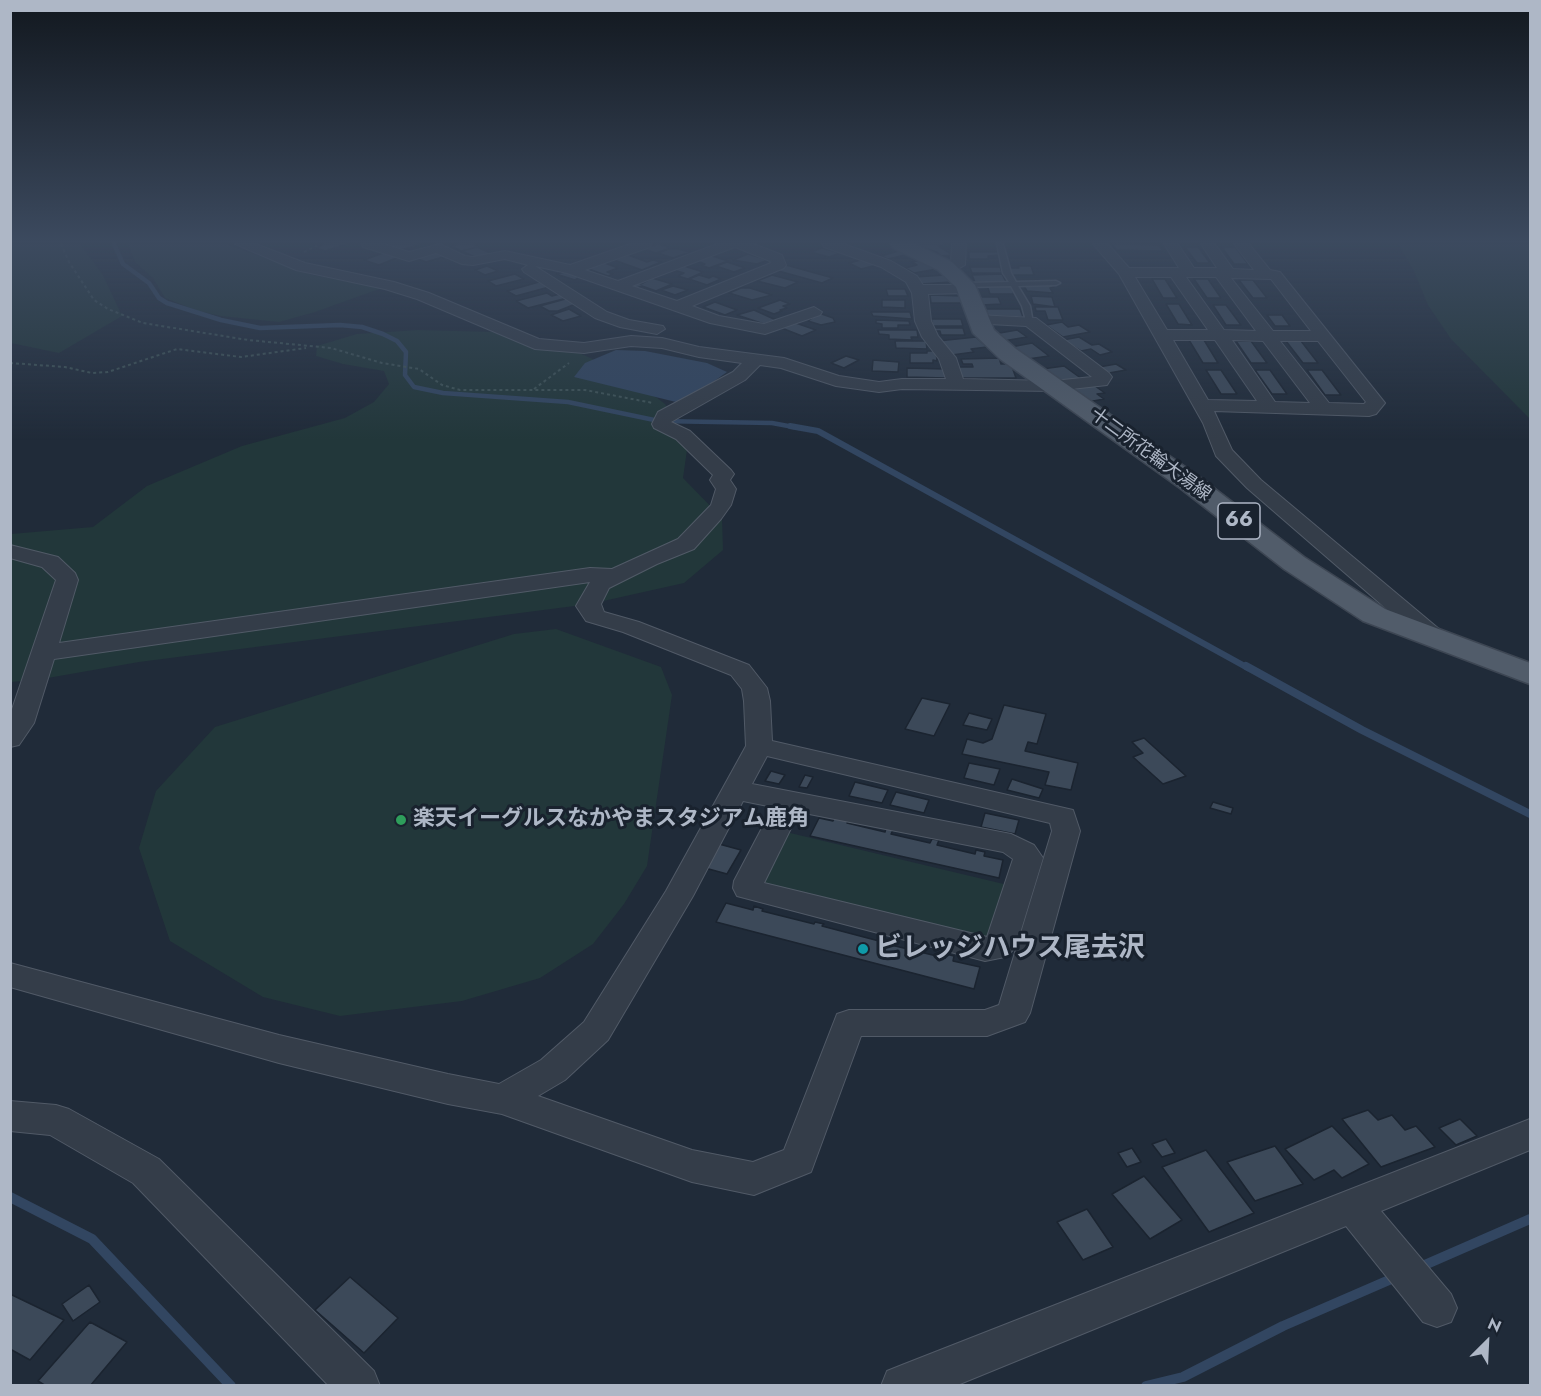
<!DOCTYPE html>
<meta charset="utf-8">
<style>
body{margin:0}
#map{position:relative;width:1541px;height:1396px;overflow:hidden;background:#202b39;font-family:Jost,sans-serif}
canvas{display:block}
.frame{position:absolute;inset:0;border:12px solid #aeb7c6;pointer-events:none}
.north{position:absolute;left:1457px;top:1312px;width:60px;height:60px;-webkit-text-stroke:4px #19222e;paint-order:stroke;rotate:24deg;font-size:16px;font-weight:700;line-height:24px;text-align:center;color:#aeb7c6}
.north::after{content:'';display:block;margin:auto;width:21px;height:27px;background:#aeb7c6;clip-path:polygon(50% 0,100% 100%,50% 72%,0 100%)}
</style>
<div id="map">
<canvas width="1541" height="1396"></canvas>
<div class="frame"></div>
<div class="north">N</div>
</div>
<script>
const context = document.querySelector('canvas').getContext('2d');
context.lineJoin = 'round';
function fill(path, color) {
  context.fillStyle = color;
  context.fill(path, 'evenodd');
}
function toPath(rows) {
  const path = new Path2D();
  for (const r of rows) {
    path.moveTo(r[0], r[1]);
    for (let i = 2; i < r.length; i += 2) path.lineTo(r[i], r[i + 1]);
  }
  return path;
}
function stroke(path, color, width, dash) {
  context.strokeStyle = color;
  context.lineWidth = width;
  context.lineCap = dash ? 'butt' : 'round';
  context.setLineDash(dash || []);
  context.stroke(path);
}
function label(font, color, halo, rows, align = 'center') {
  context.font = font + ' Jost,"Noto Sans JP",sans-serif';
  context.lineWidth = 6;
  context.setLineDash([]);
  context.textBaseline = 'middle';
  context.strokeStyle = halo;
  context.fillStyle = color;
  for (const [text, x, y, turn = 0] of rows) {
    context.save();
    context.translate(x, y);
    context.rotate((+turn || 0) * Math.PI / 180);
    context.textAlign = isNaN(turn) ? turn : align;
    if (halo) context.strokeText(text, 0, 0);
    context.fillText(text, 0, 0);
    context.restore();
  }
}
fill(toPath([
 [11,244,80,244,103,275,122,316,59,353,11,343],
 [128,244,226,244,313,275,382,288,315,312,279,322,221,316,198,311,165,298,153,278,135,262],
 [1398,244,1530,244,1530,419,1451,339,1428,305,1414,271],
 [418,330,495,332,559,344,624,373,665,404,688,443,683,478,722,518,723,550,684,583,590,604,139,662,42,679,11,682,11,534,93,527,147,486,242,446,345,418,374,402,389,384,384,371,343,364,316,356,317,346,357,334],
 [556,629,661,667,672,695,647,866,624,904,593,944,540,978,462,1001,340,1016,263,997,170,941,139,848,156,791,215,727,514,634],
 [786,832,1012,886,996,939,761,888]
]), '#22373a');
fill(toPath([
 [616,350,645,351,707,363,727,372,706,387,676,402,574,377,585,363]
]), '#324661');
stroke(toPath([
 [114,244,123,264,149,283,159,298,167,303,221,320,260,328,340,325,362,327,383,334,397,341,406,352,405,375,414,387,443,393,568,402,659,421,772,423,799,428]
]), '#324661', 4.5);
stroke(toPath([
 [790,426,818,431,1248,668]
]), '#324661', 6);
stroke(toPath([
 [1246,666,1362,730,1530,814]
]), '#324661', 8);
stroke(toPath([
 [10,1197,92,1239,231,1386],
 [1420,1267,1530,1219],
 [1146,1386,1183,1377,1283,1326,1396,1277]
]), '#324661', 10);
const building = toPath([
 [325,244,345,244,325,251,316,248,325,244],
 [388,244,416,244,418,245,400,250,388,244],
 [460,244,473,244,478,247,461,251,452,246,460,244],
 [658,244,670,248,656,253,644,249,658,244],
 [912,244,943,244,938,246,953,255,941,256,937,252,912,244],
 [1113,244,1159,245,1163,251,1116,250,1113,244],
 [477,247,492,254,477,258,462,251,477,247],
 [1185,247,1198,247,1210,263,1197,263,1185,247],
 [1222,247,1235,247,1248,264,1234,264,1222,247],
 [822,248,840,253,829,257,811,252,822,248],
 [669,249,678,249,693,253,684,254,673,258,658,253,669,249],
 [902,250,909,254,888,259,881,256,902,250],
 [433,251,446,256,426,262,413,257,433,251],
 [386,252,401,256,379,265,364,260,386,252],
 [969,252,999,252,999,255,988,256,988,259,969,259,969,252],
 [748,254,768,260,757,264,733,260,748,254],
 [628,255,647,262,653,260,661,262,642,270,614,260,628,255],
 [709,255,728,261,709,268,701,265,705,264,694,260,709,255],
 [865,259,877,265,861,269,849,263,865,259],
 [922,260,937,269,914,273,905,268,917,265,912,262,922,260],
 [602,262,618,268,607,272,613,274,608,276,586,268,602,262],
 [727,262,745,268,734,272,716,266,727,262],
 [681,265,703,272,688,279,678,276,684,273,670,269,681,265],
 [786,265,833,278,822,283,775,270,786,265],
 [487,266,498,271,485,275,475,270,487,266],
 [1018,266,1031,266,1034,275,1012,275,1010,268,1019,268,1018,266],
 [970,267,1000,267,1002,273,972,273,970,267],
 [565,272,580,276,575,280,556,274,565,272],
 [515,274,524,279,496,286,488,281,515,274],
 [1002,274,1006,282,975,282,972,275,1002,274],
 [699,275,709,278,713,276,721,279,707,285,689,279,699,275],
 [772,275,798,282,785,288,757,281,772,275],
 [945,275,951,282,921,284,915,277,945,275],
 [652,278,672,284,656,291,642,286,634,289,626,286,636,282,641,284,652,278],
 [1152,279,1165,279,1177,298,1163,298,1152,279],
 [1194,279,1208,279,1221,298,1207,298,1194,279],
 [1239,280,1253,280,1267,298,1253,298,1239,280],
 [539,282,549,287,516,296,507,291,539,282],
 [987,285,1011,285,1014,294,990,294,987,285],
 [1052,285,1054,287,1050,288,1053,293,1027,291,1024,286,1052,285],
 [673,286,688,290,675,295,661,290,673,286],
 [741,288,750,288,772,295,752,300,729,293,741,288],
 [886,289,905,289,908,296,888,296,886,289],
 [547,293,552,296,560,294,567,298,528,308,516,301,547,293],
 [930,295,961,296,962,303,931,303,930,295],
 [1031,296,1052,297,1055,307,1033,304,1031,296],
 [979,297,998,297,1001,304,982,305,979,297],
 [569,298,578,303,558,311,549,311,540,306,569,298],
 [780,300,790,304,783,306,787,308,780,310,782,311,774,314,758,308,780,300],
 [882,300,905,300,905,308,882,307,882,300],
 [715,302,737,310,725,315,703,307,715,302],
 [1166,304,1179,304,1192,325,1178,324,1166,304],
 [1213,305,1226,305,1241,325,1226,325,1213,305],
 [1035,307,1058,307,1063,320,1048,320,1045,311,1036,311,1035,307],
 [569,309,581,316,563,321,551,315,569,309],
 [986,309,1020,309,1023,317,988,316,986,309],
 [754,310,776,320,764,324,737,315,754,310],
 [871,312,910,312,912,319,873,316,871,312],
 [819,313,833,318,835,322,821,325,808,321,819,313],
 [1267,315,1282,315,1290,326,1275,326,1267,315],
 [931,319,961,319,963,326,933,326,931,319],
 [876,320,909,321,910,325,898,325,898,328,882,328,882,324,876,323,876,320],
 [793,322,816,330,802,336,779,327,793,322],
 [1062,322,1068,327,1079,325,1090,332,1063,337,1046,325,1062,322],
 [934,328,963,328,965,335,941,335,940,331,935,331,934,328],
 [878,330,917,330,918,337,911,337,912,340,889,339,889,335,879,334,878,330],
 [1017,330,1027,337,1003,341,994,334,1017,330],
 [976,337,987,347,971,349,974,352,952,355,938,341,976,337],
 [1079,337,1092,345,1099,344,1112,352,1100,355,1091,349,1081,351,1063,340,1079,337],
 [1189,340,1204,340,1218,363,1203,363,1189,340],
 [895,341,926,341,927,349,896,348,895,341],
 [1236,341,1251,341,1267,363,1251,363,1236,341],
 [1286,341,1301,341,1318,363,1303,363,1286,341],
 [1032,343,1049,356,1028,359,1011,347,1032,343],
 [927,351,936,351,937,361,933,360,933,363,910,363,910,353,927,353,927,351],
 [846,356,859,360,844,368,831,363,846,356],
 [999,358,1001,364,1011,364,1016,378,960,378,957,367,973,367,972,364,963,364,961,359,999,358],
 [873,360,899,362,898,372,872,371,873,360],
 [1116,364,1126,370,1109,373,1099,367,1116,364],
 [1064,366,1082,379,1059,382,1042,369,1064,366],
 [907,368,945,369,946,378,907,377,907,368],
 [1206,370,1221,370,1237,394,1221,394,1206,370],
 [1255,370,1270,370,1287,394,1272,394,1255,370],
 [1307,370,1322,370,1341,395,1325,395,1307,370],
 [1092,384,1105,393,1097,394,1104,399,1088,402,1069,388,1092,384],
 [922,698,950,704,934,736,905,729,922,698],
 [1004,705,1046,714,1037,744,1028,742,1025,751,1078,763,1071,790,1045,785,1049,772,962,754,967,739,983,743,992,739,1004,705],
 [969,713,992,719,987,730,963,725,969,713],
 [1144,738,1186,776,1163,784,1133,757,1143,753,1132,742,1144,738],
 [969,763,1000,769,994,785,964,778,969,763],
 [771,771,785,775,779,784,765,781,771,771],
 [805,775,813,777,807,788,799,787,805,775],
 [1012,779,1043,789,1039,798,1007,790,1012,779],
 [855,782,888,790,882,803,849,796,855,782],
 [896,792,929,800,924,813,890,805,896,792],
 [1213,802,1233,808,1231,814,1210,808,1213,802],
 [985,813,1019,820,1015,834,981,827,985,813],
 [835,816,849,819,847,823,885,832,886,828,893,830,891,834,930,843,932,839,939,840,937,845,975,854,976,850,985,852,984,856,1003,860,999,878,810,836,819,818,833,821,835,816],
 [719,844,741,850,727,874,705,868,719,844],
 [726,903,753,910,754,906,763,909,762,911,814,924,815,922,824,924,822,926,879,941,881,938,889,940,887,944,945,958,946,954,954,956,953,961,980,967,974,989,716,922,726,903],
 [1368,1110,1378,1120,1392,1115,1405,1130,1416,1126,1435,1147,1381,1167,1342,1119,1368,1110],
 [1460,1119,1477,1136,1456,1145,1439,1128,1460,1119],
 [1332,1126,1369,1164,1342,1178,1334,1170,1314,1180,1285,1149,1332,1126],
 [1166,1139,1175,1153,1162,1157,1152,1144,1166,1139],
 [1275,1146,1303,1184,1255,1201,1227,1162,1275,1146],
 [1132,1148,1141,1162,1127,1167,1118,1153,1132,1148],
 [1206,1150,1254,1213,1209,1232,1162,1167,1206,1150],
 [1144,1176,1182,1220,1150,1239,1112,1194,1144,1176],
 [1087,1209,1113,1247,1083,1260,1057,1222,1087,1209],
 [350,1277,398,1318,364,1353,315,1310,350,1277],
 [89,1285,100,1302,73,1321,62,1304,89,1285],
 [10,1294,64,1320,30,1360,10,1349,10,1294],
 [90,1322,127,1342,90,1386,46,1386,38,1381,90,1322]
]);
fill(building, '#3c4959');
stroke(building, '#1b2430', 1.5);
const service = toPath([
 [997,244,1003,244,1011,273,1016,282,1056,281,1060,283,1056,285,1018,286,1030,306,1033,323,1026,321,1022,306,1011,286,965,287,961,285,965,283,1009,282,1003,273,997,244]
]);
const minor = toPath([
 [235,244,256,244,305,263,394,282,429,293,539,339,584,343,631,336,662,338,699,347,784,358,839,376,879,382,902,379,946,379,939,359,922,337,915,321,912,293,906,282,881,267,824,247,822,244,844,244,891,261,917,276,923,285,971,285,974,288,966,293,928,294,931,321,938,336,956,358,963,379,1053,381,1092,377,1026,326,971,323,969,320,977,315,1036,318,1109,373,1112,377,1107,385,1053,391,902,389,879,392,836,386,781,368,760,365,745,380,671,422,690,431,731,470,734,474,730,480,736,489,731,505,721,519,694,549,657,564,609,588,601,604,604,612,639,622,749,665,767,688,770,701,772,741,1073,810,1080,831,1030,1013,1025,1022,987,1036,861,1036,811,1172,754,1195,692,1182,502,1114,448,1104,279,1063,10,987,10,963,279,1035,448,1074,499,1084,541,1060,584,1022,666,891,746,746,744,701,742,689,731,675,623,632,586,621,576,606,590,582,54,659,34,723,19,745,10,747,10,715,56,580,42,567,10,558,10,545,58,557,75,573,78,580,59,643,590,568,612,569,678,539,711,505,716,489,710,480,713,475,676,439,654,428,652,424,658,412,733,372,742,363,699,357,662,348,631,346,584,353,535,349,417,299,385,289,296,270,235,244],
 [767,756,1050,823,1052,831,999,1005,985,1010,849,1010,837,1014,784,1150,753,1162,692,1150,538,1096,565,1080,608,1040,693,896,743,801,773,807,734,881,733,888,737,896,985,961,1005,957,1012,951,1017,943,1043,858,1034,845,1011,834,752,784,767,756],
 [799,812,1003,852,1013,859,987,937,764,883,799,812],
 [361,244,384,244,409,252,440,244,465,256,473,257,505,251,570,265,630,244,652,244,650,247,585,270,618,281,717,244,754,244,782,255,786,265,784,268,692,306,719,316,764,324,814,307,822,312,820,315,765,334,710,323,567,273,535,266,607,312,629,320,663,326,665,329,657,334,620,327,595,318,524,272,522,269,528,265,505,259,473,265,462,264,436,253,409,261,363,247,361,244],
 [735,247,770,261,771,263,677,301,632,286,735,247],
 [952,244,966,244,965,265,958,269,940,269,938,266,940,263,951,261,952,244],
 [1093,244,1108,244,1129,268,1179,268,1164,244,1178,244,1194,268,1217,268,1201,244,1215,244,1233,269,1254,270,1234,244,1249,244,1270,270,1280,272,1385,403,1376,414,1369,416,1214,411,1232,450,1261,480,1445,634,1448,639,1445,644,1436,646,1427,644,1247,488,1216,456,1203,423,1119,274,1093,244],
 [1135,277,1171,277,1208,330,1167,330,1135,277],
 [1186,277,1216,277,1256,331,1224,330,1186,277],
 [1231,278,1271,279,1311,331,1273,331,1231,278],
 [1173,340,1215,340,1257,401,1208,400,1173,340],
 [1232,340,1263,341,1310,403,1275,402,1232,340],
 [1280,341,1318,341,1366,402,1364,404,1329,403,1280,341],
 [10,1101,56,1105,69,1109,159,1159,374,1371,380,1386,329,1386,133,1183,50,1135,10,1131,10,1101],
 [1530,1119,1530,1150,1381,1211,1451,1294,1457,1308,1451,1322,1437,1327,1423,1322,1346,1226,955,1386,881,1386,887,1371,902,1365,1530,1119]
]);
const primary = toPath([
 [891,244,915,244,952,262,975,285,994,330,1016,349,1198,476,1304,557,1385,609,1530,663,1530,684,1363,621,1284,569,1180,488,1000,359,973,333,956,287,938,270,893,248,891,244]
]);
stroke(service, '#515a67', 3);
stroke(minor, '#515a67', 2);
stroke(primary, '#3d4653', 3);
stroke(toPath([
 [61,244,69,262,94,300,108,309,143,323,248,340,331,348,382,363,419,369,442,385,460,390,585,390,653,403],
 [304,252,320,244],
 [10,363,65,367,92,373,108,372,177,349,241,357,306,348],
 [534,389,569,363]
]), '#3f5457', 2, [3, 3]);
fill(service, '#343d49');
fill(minor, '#343d49');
fill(primary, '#515c6a');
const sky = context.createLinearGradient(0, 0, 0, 440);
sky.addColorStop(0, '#12181f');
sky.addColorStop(0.55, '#3c4a5f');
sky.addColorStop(1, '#3c4a5f00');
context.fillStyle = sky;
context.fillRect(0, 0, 1541, 440);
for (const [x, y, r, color] of [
 [401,820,6,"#2e9e5b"],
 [863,949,6,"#0f9aa8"]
]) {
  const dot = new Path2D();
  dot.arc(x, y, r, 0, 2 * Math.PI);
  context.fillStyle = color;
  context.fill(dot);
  stroke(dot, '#19222e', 2);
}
label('18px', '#aeb7c6', '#19222e', [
 ["十二所花輪大湯線",1150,455,36]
]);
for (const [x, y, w] of [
 [1239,521,42]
]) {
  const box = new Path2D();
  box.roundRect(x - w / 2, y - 18, w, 36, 4.5);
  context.fillStyle = '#19222e';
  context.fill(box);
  stroke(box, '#aeb7c6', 1.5);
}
label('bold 21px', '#aeb7c6', null, [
 ["66",1239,521]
]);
label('bold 22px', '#aeb7c6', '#19222e', [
 ["楽天イーグルスなかやまスタジアム鹿角",413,820]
], 'left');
label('bold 27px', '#aeb7c6', '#19222e', [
 ["ビレッジハウス尾去沢",875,949]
], 'left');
</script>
